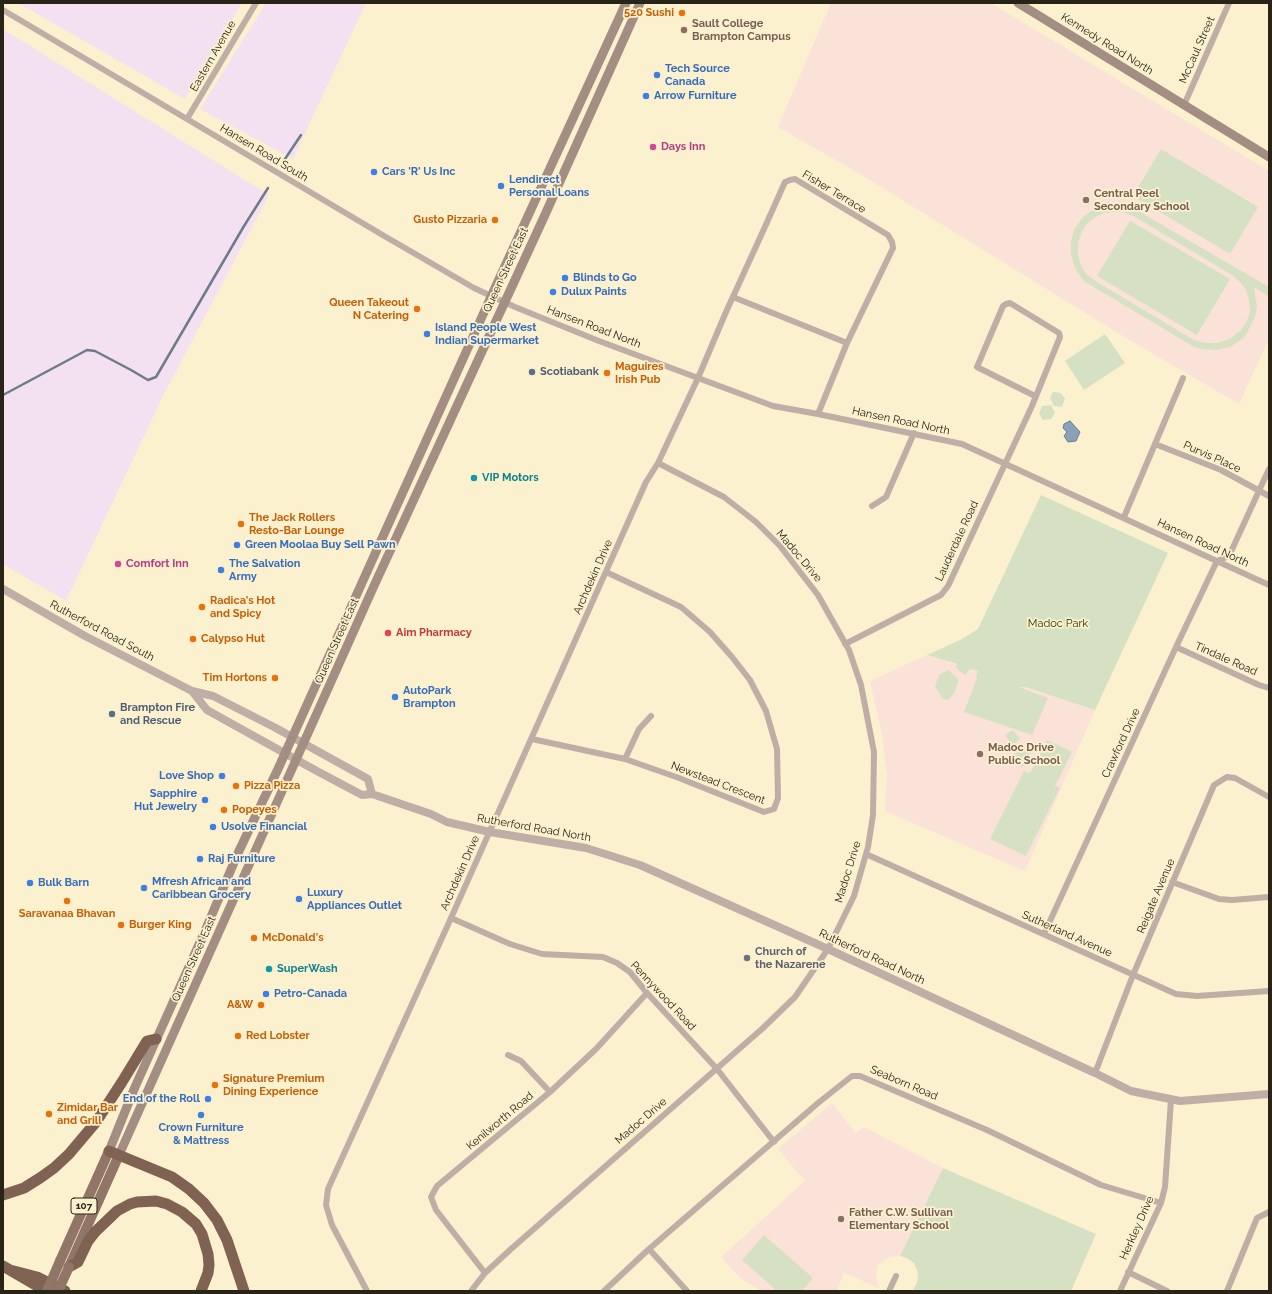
<!DOCTYPE html>
<style>
body{margin:0}
#map{position:relative;width:1272px;height:1294px;overflow:hidden;background:#fcf1ce;font-family:Raleway,sans-serif}
canvas{display:block}
.frame{position:absolute;inset:0;border:4px solid #282417;pointer-events:none}
</style>
<div id="map">
<canvas width="1272" height="1294"></canvas>
<div class="frame"></div>
</div>
<script>
const context = document.querySelector('canvas').getContext('2d');
context.lineJoin = 'round';
function fill(path, color) {
  context.fillStyle = color;
  context.fill(path, 'evenodd');
}
function toPath(rows) {
  const path = new Path2D();
  for (const r of rows) {
    path.moveTo(r[0], r[1]);
    for (let i = 2; i < r.length; i += 2) path.lineTo(r[i], r[i + 1]);
  }
  return path;
}
function stroke(path, color, width, dash) {
  context.strokeStyle = color;
  context.lineWidth = width;
  context.lineCap = dash ? 'butt' : 'round';
  context.setLineDash(dash || []);
  context.stroke(path);
}
function label(font, color, halo, rows, align = 'center') {
  context.font = font + ' Raleway,sans-serif';
  context.lineWidth = 3.5;
  context.setLineDash([]);
  context.textBaseline = 'middle';
  context.strokeStyle = halo;
  context.fillStyle = color;
  for (const [text, x, y, turn = 0] of rows) {
    context.save();
    context.translate(x, y);
    context.rotate((+turn || 0) * Math.PI / 180);
    context.textAlign = isNaN(turn) ? turn : align;
    if (halo) context.strokeText(text, 0, 0);
    context.fillText(text, 0, 0);
    context.restore();
  }
}
fill(toPath([
 [18,3,242,3,185,99],
 [266,3,366,3,293,159,200,109],
 [3,29,269,195,163,396,66,601,3,564]
]), '#f3e1f2');
fill(toPath([
 [831,3,991,3,1269,171,1269,339,1239,404,1131,341,860,174,778,127],
 [927,655,1095,710,1025,871,885,811,887,774,882,735,870,681],
 [832,1103,856,1133,864,1127,943,1168,900,1256,890,1257,878,1265,876,1275,879,1288,844,1273,837,1291,762,1291,740,1278,721,1257,805,1181,778,1149]
]), '#fae2d8');
fill(toPath([
 [1161,149,1258,207,1230,254,1133,196],
 [1107,204,1120,204,1133,208,1269,287,1268,296,1254,287,1257,306,1255,317,1247,333,1242,339,1230,347,1216,350,1202,349,1194,347,1087,283,1082,279,1075,268,1071,254,1071,241,1075,228,1083,217,1094,209],
 [1114,212,1125,213,1135,217,1232,275,1240,282,1246,290,1249,300,1250,311,1247,321,1241,330,1231,338,1219,343,1206,343,1194,340,1094,280,1085,273,1080,263,1078,253,1078,243,1081,234,1086,225,1094,218,1104,213],
 [1130,221,1230,279,1197,335,1097,276],
 [1105,334,1125,363,1084,390,1065,361],
 [1053,392,1061,393,1065,399,1062,407,1054,406,1050,398],
 [1051,405,1055,413,1051,419,1043,420,1039,414,1042,406],
 [1041,495,1168,553,1095,710,1025,687,1019,687,1048,698,1032,735,964,712,977,678,976,677,978,671,970,669,965,675,956,668,957,664,927,655,962,639,978,629],
 [948,670,959,680,954,693,948,700,943,699,935,687,939,675],
 [1013,730,1020,739,1012,745,1005,735],
 [1047,740,1072,752,1055,786,1060,788,1026,856,990,839,1024,771,1030,773],
 [1022,748,1029,752,1031,757,1028,764,1024,766,1019,766,1010,762,1011,757],
 [943,1168,1096,1234,1071,1291,912,1291,917,1283,918,1273,914,1263,907,1258,900,1256],
 [764,1235,813,1278,802,1291,777,1291,742,1260]
]), '#d6e1c3');
const water = toPath([
 [1070,421,1080,432,1076,441,1068,442,1064,436,1067,432,1063,428,1064,424,1070,421]
]);
fill(water, '#8aa1bb');
stroke(water, '#6d7c8a', 1);
stroke(toPath([
 [285,159,301,135],
 [3,395,87,350,95,351,131,370,148,380,156,377,244,226,268,188]
]), '#6d7c8a', 2.5);
stroke(toPath([
 [3,10,386,237,474,288,515,307,599,341,773,406,818,414,962,444,1269,585],
 [1184,105,1229,3],
 [187,119,256,3],
 [733,297,847,343],
 [1155,444,1221,470,1269,496],
 [872,506,886,497,914,433],
 [1124,517,1183,378],
 [1217,561,1229,556,1269,469],
 [845,644,941,595,948,586,1032,406,1060,337,1059,333,1010,303,1006,304,1003,306,977,367,1035,396],
 [1176,647,1259,685,1269,688],
 [532,739,625,759,679,778,764,812,774,809,778,798,777,749,766,711,750,680,732,657,710,632,681,607,606,572],
 [625,759,639,729,651,716],
 [866,854,1176,994,1197,996,1269,991],
 [1172,882,1219,899,1232,900,1269,897],
 [451,918,510,944,542,954,603,957,617,963,630,972,647,993,717,1069,774,1142],
 [1044,934,1176,647,1217,561],
 [508,1055,521,1061,550,1092],
 [1095,1073,1133,975,1214,785,1227,777,1235,778,1269,797],
 [649,1249,687,1291],
 [1128,1272,1167,1291],
 [485,1273,436,1210,431,1197,437,1186,550,1092,596,1049,647,993],
 [367,1291,332,1225,326,1205,328,1189,451,918,646,482,658,463,698,378,726,312,764,229,785,182,790,180,795,179,888,235,892,242,893,248,847,343,818,414],
 [471,1291,485,1273,511,1249,763,1028,795,997,828,949,854,896,868,847,873,815,874,752,861,685,849,650,818,595,780,546,756,522,724,497,658,463],
 [604,1291,649,1249,818,1103,852,1076,860,1076,987,1130,1101,1185,1161,1203],
 [889,1291,896,1276],
 [1120,1291,1161,1203,1165,1187,1171,1100],
 [1227,1291,1257,1218,1269,1212]
]), '#beaea6', 6);
stroke(toPath([
 [3,589,85,636,192,691,213,696,274,727,368,779,372,794],
 [192,691,207,710,315,770,362,795,372,794,431,814,447,822,490,832,586,848,640,865,828,949,1095,1073,1131,1091,1180,1101,1269,1094]
]), '#beaea6', 8);
stroke(toPath([
 [1018,3,1269,157],
 [109,1151,135,1087,205,931,238,853,278,769,499,279,626,3],
 [119,1155,373,588,544,217,640,3]
]), '#a48d82', 9);
stroke(toPath([
 [60,1261,109,1151],
 [69,1267,119,1155]
]), '#917668', 10);
stroke(toPath([
 [109,1151,172,1177,189,1189,204,1203,217,1220,227,1240,244,1291],
 [3,1195,24,1188,40,1178,54,1168,69,1154,96,1122,122,1082,147,1041,156,1039],
 [3,1266,46,1291],
 [69,1267,78,1262,88,1241,95,1232,117,1211,130,1204,137,1202,156,1201,167,1204,182,1212,196,1224,202,1234,208,1254,209,1265,208,1273,201,1291],
 [10,1270,37,1277,65,1291]
]), '#806252', 11);
stroke(toPath([
 [47,1291,60,1261],
 [58,1291,69,1267]
]), '#917668', 10);
for (const [x, y, r, color] of [
 [682,13,4,"#e8710a"],
 [684,30,4,"#8d6e63"],
 [657,75,4,"#3f7fe0"],
 [646,96,4,"#3f7fe0"],
 [653,147,4,"#d1479c"],
 [374,172,4,"#3f7fe0"],
 [501,186,4,"#3f7fe0"],
 [1086,200,4,"#8d6e63"],
 [495,220,4,"#e8710a"],
 [565,278,4,"#3f7fe0"],
 [553,292,4,"#3f7fe0"],
 [417,309,4,"#e8710a"],
 [427,334,4,"#3f7fe0"],
 [532,372,4,"#5c6f8a"],
 [607,373,4,"#e8710a"],
 [474,478,4,"#0f9aa8"],
 [241,524,4,"#e8710a"],
 [237,545,4,"#3f7fe0"],
 [118,564,4,"#d1479c"],
 [221,570,4,"#3f7fe0"],
 [202,607,4,"#e8710a"],
 [388,633,4,"#e0444e"],
 [193,639,4,"#e8710a"],
 [275,678,4,"#e8710a"],
 [395,697,4,"#3f7fe0"],
 [112,714,4,"#5c6f8a"],
 [980,754,4,"#8d6e63"],
 [222,776,4,"#3f7fe0"],
 [236,786,4,"#e8710a"],
 [205,800,4,"#3f7fe0"],
 [224,810,4,"#e8710a"],
 [213,827,4,"#3f7fe0"],
 [200,859,4,"#3f7fe0"],
 [30,883,4,"#3f7fe0"],
 [144,888,4,"#3f7fe0"],
 [299,899,4,"#3f7fe0"],
 [67,901,4,"#e8710a"],
 [121,925,4,"#e8710a"],
 [254,938,4,"#e8710a"],
 [747,958,4,"#6b7280"],
 [269,969,4,"#0f9aa8"],
 [266,994,4,"#3f7fe0"],
 [261,1005,4,"#e8710a"],
 [238,1036,4,"#e8710a"],
 [215,1085,4,"#e8710a"],
 [208,1099,4,"#3f7fe0"],
 [49,1114,4,"#e8710a"],
 [201,1115,4,"#3f7fe0"],
 [841,1219,4,"#8d6e63"]
]) {
  const dot = new Path2D();
  dot.arc(x, y, r, 0, 2 * Math.PI);
  context.fillStyle = color;
  context.fill(dot);
  stroke(dot, '#fcf1ce', 1.5);
}
for (const [x, y, w] of [
 [84,1206,26]
]) {
  const box = new Path2D();
  box.roundRect(x - w / 2, y - 8, w, 16, 3);
  context.fillStyle = '#fcf1ce';
  context.fill(box);
  stroke(box, '#282417', 1);
}
label('bold 10px', '#282417', null, [
 ["107",84,1206]
]);
label('bold 11px', '#c56008', '#fcf1ce', [
 ["520 Sushi",674,13,"right"],
 ["Gusto Pizzaria",487,220,"right"],
 ["Queen Takeout",409,303,"right"],
 ["N Catering",409,316,"right"],
 ["Maguires",615,367],
 ["Irish Pub",615,380],
 ["The Jack Rollers",249,518],
 ["Resto-Bar Lounge",249,531],
 ["Radica's Hot",210,601],
 ["and Spicy",210,614],
 ["Calypso Hut",201,639],
 ["Tim Hortons",267,678,"right"],
 ["Pizza Pizza",244,786],
 ["Popeyes",232,810],
 ["Saravanaa Bhavan",67,914,"center"],
 ["Burger King",129,925],
 ["McDonald's",262,938],
 ["A&W",253,1005,"right"],
 ["Red Lobster",246,1036],
 ["Signature Premium",223,1079],
 ["Dining Experience",223,1092],
 ["Zimidar Bar",57,1108],
 ["and Grill",57,1121]
], 'left');
label('bold 11px', '#785e54', '#fcf1ce', [
 ["Sault College",692,24],
 ["Brampton Campus",692,37],
 ["Central Peel",1094,194],
 ["Secondary School",1094,207],
 ["Madoc Drive",988,748],
 ["Public School",988,761],
 ["Father C.W. Sullivan",849,1213],
 ["Elementary School",849,1226]
], 'left');
label('11px', '#282417', '#fcf1ce', [
 ["Kennedy Road North",1107,44,32],
 ["McCaul Street",1197,50,-66],
 ["Eastern Avenue",213,56,-60],
 ["Hansen Road South",264,153,31],
 ["Fisher Terrace",834,192,31],
 ["Queen Street East",506,270,-65],
 ["Hansen Road North",594,327,21],
 ["Hansen Road North",901,421,12],
 ["Purvis Place",1212,457,24],
 ["Lauderdale Road",957,541,-65],
 ["Hansen Road North",1203,543,25],
 ["Madoc Drive",799,556,50],
 ["Archdekin Drive",593,577,-66],
 ["Rutherford Road South",102,631,28],
 ["Queen Street East",337,641,-66],
 ["Tindale Road",1226,659,24],
 ["Crawford Drive",1121,743,-65],
 ["Newstead Crescent",718,783,21],
 ["Rutherford Road North",534,828,10],
 ["Madoc Drive",848,872,-73],
 ["Archdekin Drive",460,873,-66],
 ["Reigate Avenue",1156,896,-67],
 ["Sutherland Avenue",1067,934,24],
 ["Rutherford Road North",872,957,25],
 ["Queen Street East",194,959,-66],
 ["Pennywood Road",663,996,47],
 ["Seaborn Road",904,1083,23],
 ["Kenilworth Road",500,1121,-40],
 ["Madoc Drive",641,1121,-41],
 ["Herkley Drive",1137,1228,-66]
]);
label('bold 11px', '#366cbe', '#fcf1ce', [
 ["Tech Source",665,69],
 ["Canada",665,82],
 ["Arrow Furniture",654,96],
 ["Cars 'R' Us Inc",382,172],
 ["Lendirect",509,180],
 ["Personal Loans",509,193],
 ["Blinds to Go",573,278],
 ["Dulux Paints",561,292],
 ["Island People West",435,328],
 ["Indian Supermarket",435,341],
 ["Green Moolaa Buy Sell Pawn",245,545],
 ["The Salvation",229,564],
 ["Army",229,577],
 ["AutoPark",403,691],
 ["Brampton",403,704],
 ["Love Shop",214,776,"right"],
 ["Sapphire",197,794,"right"],
 ["Hut Jewelry",197,807,"right"],
 ["Usolve Financial",221,827],
 ["Raj Furniture",208,859],
 ["Mfresh African and",152,882],
 ["Caribbean Grocery",152,895],
 ["Bulk Barn",38,883],
 ["Luxury",307,893],
 ["Appliances Outlet",307,906],
 ["Petro-Canada",274,994],
 ["End of the Roll",200,1099,"right"],
 ["Crown Furniture",201,1128,"center"],
 ["& Mattress",201,1141,"center"]
], 'left');
label('bold 11px', '#b23c85', '#fcf1ce', [
 ["Days Inn",661,147],
 ["Comfort Inn",126,564]
], 'left');
label('bold 11px', '#4e5e75', '#fcf1ce', [
 ["Scotiabank",540,372],
 ["Brampton Fire",120,708],
 ["and Rescue",120,721]
], 'left');
label('bold 11px', '#0d838f', '#fcf1ce', [
 ["VIP Motors",482,478],
 ["SuperWash",277,969]
], 'left');
label('11px', '#293601', '#fcf1ce', [
 ["Madoc Park",1058,624]
]);
label('bold 11px', '#be3a42', '#fcf1ce', [
 ["Aim Pharmacy",396,633]
], 'left');
label('bold 11px', '#5b616d', '#fcf1ce', [
 ["Church of",755,952],
 ["the Nazarene",755,965]
], 'left');
</script>
